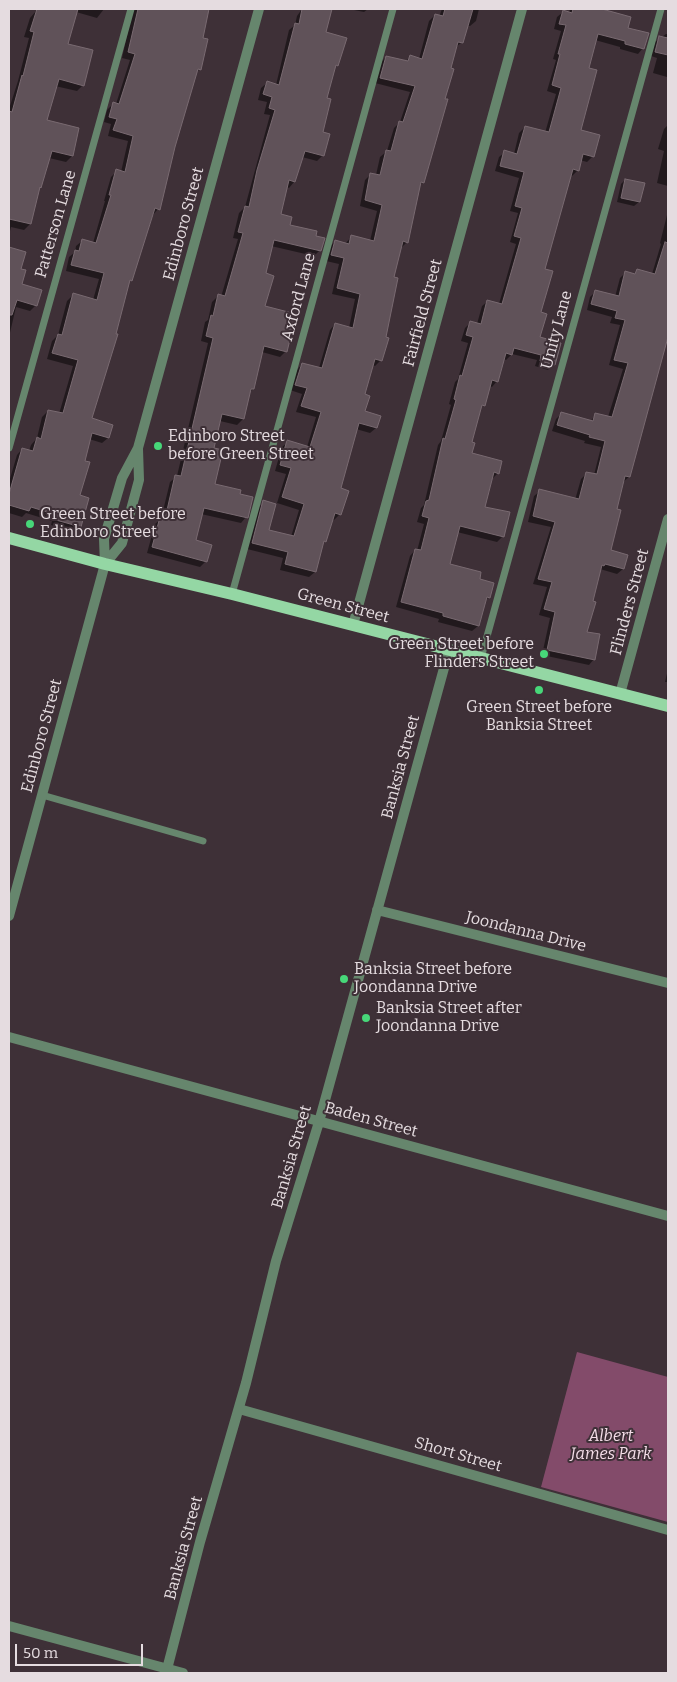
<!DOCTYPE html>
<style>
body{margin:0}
#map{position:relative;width:677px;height:1682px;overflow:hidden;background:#3e3037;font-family:Bitter,serif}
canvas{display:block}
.frame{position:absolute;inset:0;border:10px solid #e5dce0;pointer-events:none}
.scale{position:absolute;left:15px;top:1644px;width:128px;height:22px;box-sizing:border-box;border:2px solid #e5dce0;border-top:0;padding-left:6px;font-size:15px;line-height:18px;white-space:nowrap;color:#e5dce0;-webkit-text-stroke:4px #3e3037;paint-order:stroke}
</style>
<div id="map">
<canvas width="677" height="1682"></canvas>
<div class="frame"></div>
<div class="scale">50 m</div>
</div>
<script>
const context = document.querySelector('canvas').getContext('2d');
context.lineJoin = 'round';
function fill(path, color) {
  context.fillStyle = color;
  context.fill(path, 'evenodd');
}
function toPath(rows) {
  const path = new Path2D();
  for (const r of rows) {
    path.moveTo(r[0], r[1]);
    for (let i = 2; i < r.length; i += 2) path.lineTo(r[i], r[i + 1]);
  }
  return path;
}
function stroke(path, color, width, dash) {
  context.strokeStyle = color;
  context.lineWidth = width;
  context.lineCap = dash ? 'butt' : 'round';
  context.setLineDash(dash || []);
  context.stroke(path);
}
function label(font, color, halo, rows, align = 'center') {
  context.font = font + ' Bitter,serif';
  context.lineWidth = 4;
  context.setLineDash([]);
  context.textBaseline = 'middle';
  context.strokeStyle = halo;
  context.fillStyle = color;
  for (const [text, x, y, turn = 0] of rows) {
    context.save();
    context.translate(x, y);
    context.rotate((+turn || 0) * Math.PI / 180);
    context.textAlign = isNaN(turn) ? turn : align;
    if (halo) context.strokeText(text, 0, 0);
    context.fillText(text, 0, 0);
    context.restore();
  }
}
fill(toPath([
 [577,1352,668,1377,668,1522,541,1487]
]), '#834b6a');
fill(toPath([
 [43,9,104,9,97,18,76,12,66,45,83,85,77,91,55,86,45,121,72,156,66,162,49,158,40,187,38,189,30,224,24,230,11,227,9,235,9,109,18,81,29,38,24,37,30,18,36,11,42,13],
 [133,9,170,10,171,9,208,9,201,39,200,69,196,73,181,121,158,209,153,215,131,280,128,283,90,419,108,438,102,443,89,439,83,461,79,496,80,526,74,532,51,525,52,521,26,513,22,517,9,513,9,482,17,455,22,449,29,451,31,445,37,438,42,417,48,411,59,414,73,366,47,359,52,341,58,335,67,301,73,295,93,300,99,279,66,271,69,257,75,252,76,246,82,241,93,243,105,201,104,201,111,177,117,171,121,172,128,141,108,136,111,124,104,122,107,110,113,104,116,104,130,60,122,58],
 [302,9,330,9,325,33,337,65,333,69,326,99,321,133,323,155,317,161,302,157,294,182,289,188,286,187,279,215,289,226,315,236,320,250,314,256,271,246,264,274,264,307,286,351,280,357,262,352,253,389,249,393,243,419,237,425,220,421,213,449,213,485,246,517,241,523,201,514,194,541,206,561,200,567,147,553,155,524,161,519,170,482,177,476,208,343,201,341,205,322,208,320,212,302,218,296,221,297,238,239,233,238,239,213,245,207,270,115,264,114,267,102,258,100,261,88,267,83,276,85,289,30,295,25,297,16],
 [349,9,368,9,364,12],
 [442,9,479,9,476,21,470,26,467,26,462,42,455,48,423,182,419,186,407,242,401,248,392,278,381,360,375,366,372,365,363,395,364,412,376,428,370,433,356,429,340,489,340,514,334,520,332,519,325,541,322,544,315,572,309,577,280,570,283,558,247,549,258,508,264,502,267,531,291,537,299,510,277,503,286,474,275,471,282,447,288,442,307,447,316,417,296,412,302,394,290,390,297,370,302,364,319,368,330,330,335,324,349,328,355,299,332,294,339,264,326,261,329,247,335,242,345,244,352,236,370,241,377,211,360,206,365,180,371,174,376,175,380,157,387,151,394,128,400,122,410,92,375,83,380,63,386,57,405,62,410,57,419,59,429,21,435,15,439,17],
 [570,9,597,9,630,18,627,28,643,48,638,54,620,49,620,47,595,40,587,69,579,131,593,156,587,162,580,160,578,170,572,176,570,175,543,270,538,338,554,364,548,370,535,366,537,360,512,354,506,360,503,359,497,381,492,387,489,386,483,405,479,410,470,443,471,453,498,473,492,479,484,508,503,536,497,542,457,532,449,565,489,597,484,602,478,626,472,631,438,622,439,619,396,607,410,556,415,550,417,551,424,524,417,522,421,508,424,505,438,445,441,441,451,405,449,404,455,382,458,379,468,343,461,341,465,328,471,322,477,324,482,306,488,301,499,304,516,244,510,242,518,213,510,211,519,178,495,171,499,157,505,152,514,154,519,133,525,127,545,133,556,94,547,91,556,60,553,59,561,31,554,29,557,17,563,12,569,13],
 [666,34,668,34,667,77,653,73,657,58,651,56,655,42],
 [668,125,668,186,657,183,664,151,658,149,664,129],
 [625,180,639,202,634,206,617,202,621,184],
 [668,211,668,333,629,477,622,483,616,510,609,551,626,556,623,569,617,574,600,569,586,632,594,659,589,665,542,655,550,618,539,615,547,587,533,584,551,527,528,522,534,496,540,491,575,500,581,479,587,473,594,475,601,447,584,443,585,441,552,431,556,419,562,413,590,422,596,414,608,417,623,369,609,365,620,325,610,323,612,317,587,310,590,297,596,291,615,297,620,278,625,273,633,275,637,270,652,274,661,244,660,243],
 [9,248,25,252,20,269,20,285,36,305,30,311,16,307,9,337],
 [668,669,668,682,665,682]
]), '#0007');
const building = toPath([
 [37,9,78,9,68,44,93,50,84,86,59,79,47,120,79,128,73,156,52,151,41,188,40,187,31,224,9,219,9,111,12,112,22,75,23,76,34,32,30,31,37,9],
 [138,9,209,9,203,38,208,39,201,70,198,69,175,147,160,210,155,208,132,281,130,280,116,334,118,334,92,418,113,425,109,438,92,433,85,461,90,462,80,495,89,498,81,527,56,520,57,515,31,507,29,511,9,505,9,494,22,448,33,451,37,437,41,439,48,410,63,413,78,360,52,353,58,334,62,335,73,293,97,300,104,273,71,265,75,250,79,251,82,239,96,243,111,195,109,195,116,169,125,172,133,136,113,130,117,119,109,117,113,102,119,104,135,54,128,52,138,9],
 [302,9,332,9,326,32,347,38,338,66,336,65,327,98,331,99,323,132,330,134,324,156,305,151,295,182,289,180,281,214,292,217,290,225,317,231,316,236,325,238,321,251,274,240,266,273,274,276,265,306,296,314,287,352,264,346,254,389,251,389,244,419,222,414,214,448,223,450,215,484,241,490,240,494,253,497,248,518,204,508,196,540,212,545,207,562,152,547,160,517,165,519,175,475,181,476,213,338,206,336,211,315,213,316,218,294,225,296,243,233,238,232,245,206,249,207,257,170,275,110,269,108,272,97,263,94,267,81,279,85,295,23,299,24,302,9],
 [445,9,473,9,463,43,458,42,451,68,454,69,445,99,448,99,424,183,421,182,408,243,403,241,394,277,398,278,386,337,389,338,382,361,375,359,365,394,370,396,365,411,381,416,377,428,359,423,341,488,349,491,341,515,335,513,326,542,324,541,316,572,285,564,288,552,252,543,263,500,276,504,269,530,294,536,304,504,282,497,291,468,280,465,287,440,310,447,321,412,301,406,307,388,295,385,302,363,322,368,335,323,353,328,360,294,337,288,344,258,331,255,335,240,349,244,351,235,374,241,382,205,365,200,370,173,380,175,386,150,391,151,399,121,403,122,415,86,380,78,386,56,408,61,410,55,422,59,435,14,443,16,445,9],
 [573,9,602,9,631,17,628,28,649,33,644,49,625,44,625,41,598,34,589,68,597,70,581,130,600,135,594,157,583,154,579,171,573,169,545,269,553,271,541,312,547,314,540,337,561,343,555,365,540,361,541,355,514,348,512,355,506,353,498,382,492,380,485,406,482,405,472,442,475,443,472,453,502,461,499,474,494,472,485,507,510,512,504,537,460,526,450,564,481,572,480,579,494,583,490,598,487,597,479,626,443,616,443,613,401,602,415,549,421,550,429,518,422,516,426,501,429,500,443,438,445,439,456,400,454,399,460,375,462,376,473,337,466,335,470,321,481,324,487,300,502,304,521,238,514,236,522,208,515,206,524,172,500,166,504,150,517,154,525,126,549,132,561,88,552,85,560,54,558,54,566,25,559,24,563,10,572,13,573,9],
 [659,36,668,38,668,55,655,52,659,36],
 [625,179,645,183,640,202,621,198,625,179],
 [665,242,668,243,668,337,630,477,625,476,617,509,621,510,611,550,628,555,624,569,605,564,604,566,602,565,593,601,596,602,587,632,600,634,595,660,547,650,555,612,544,609,552,582,538,579,555,522,533,516,539,489,579,499,586,472,597,474,605,441,589,437,590,435,557,425,561,412,593,421,595,413,612,417,628,363,614,360,625,320,615,318,617,311,591,304,595,290,619,296,625,271,635,274,637,269,655,274,665,242],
 [9,247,26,252,21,269,26,270,22,284,42,290,37,306,17,300,12,315,9,315,9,247]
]);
fill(building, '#605259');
stroke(building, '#796a71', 1);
stroke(toPath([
 [9,448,131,9],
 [232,594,393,9],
 [481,658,661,9],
 [42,795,203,841]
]), '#66866d', 7);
stroke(toPath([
 [105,564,122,543,139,480,138,449],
 [353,625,522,9],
 [620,694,668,519],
 [377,910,668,983],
 [9,916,105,564,104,539,122,478,138,448,259,9],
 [9,1037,668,1216],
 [239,1409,668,1530],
 [9,1626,183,1673],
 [166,1673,200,1542,246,1383,276,1261,319,1122,449,650]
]), '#66866d', 10);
stroke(toPath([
 [9,538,105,564,232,594,668,706]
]), '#94d7a4', 12);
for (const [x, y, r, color] of [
 [158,446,5,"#47d779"],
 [30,524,5,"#47d779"],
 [544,654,5,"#47d779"],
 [539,690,5,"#47d779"],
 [344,979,5,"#47d779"],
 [366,1018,5,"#47d779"]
]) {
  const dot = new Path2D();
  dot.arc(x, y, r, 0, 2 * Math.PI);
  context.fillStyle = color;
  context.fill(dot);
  stroke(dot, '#3e3037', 2);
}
label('16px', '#e5dce0', '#3e3037', [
 ["Patterson Lane",56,224,-74],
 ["Edinboro Street",184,224,-75],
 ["Axford Lane",299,297,-75],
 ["Fairfield Street",423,313,-75],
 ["Unity Lane",557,330,-75],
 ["Flinders Street",630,602,-75],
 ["Green Street",343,606,15],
 ["Edinboro Street",42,736,-75],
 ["Banksia Street",401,767,-75],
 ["Joondanna Drive",526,932,14],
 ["Baden Street",371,1120,15],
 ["Banksia Street",292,1157,-74],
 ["Short Street",458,1455,16],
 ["Banksia Street",184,1548,-75]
]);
label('16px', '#e5dce0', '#3e3037', [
 ["Edinboro Street",168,437],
 ["before Green Street",168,455],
 ["Green Street before",40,515],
 ["Edinboro Street",40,533],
 ["Green Street before",534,645,"right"],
 ["Flinders Street",534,663,"right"],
 ["Green Street before",539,708,"center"],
 ["Banksia Street",539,726,"center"],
 ["Banksia Street before",354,970],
 ["Joondanna Drive",354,988],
 ["Banksia Street after",376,1009],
 ["Joondanna Drive",376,1027]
], 'left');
label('italic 16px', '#f4dde8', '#3e3037', [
 ["Albert",611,1437],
 ["James Park",611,1455]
]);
</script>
